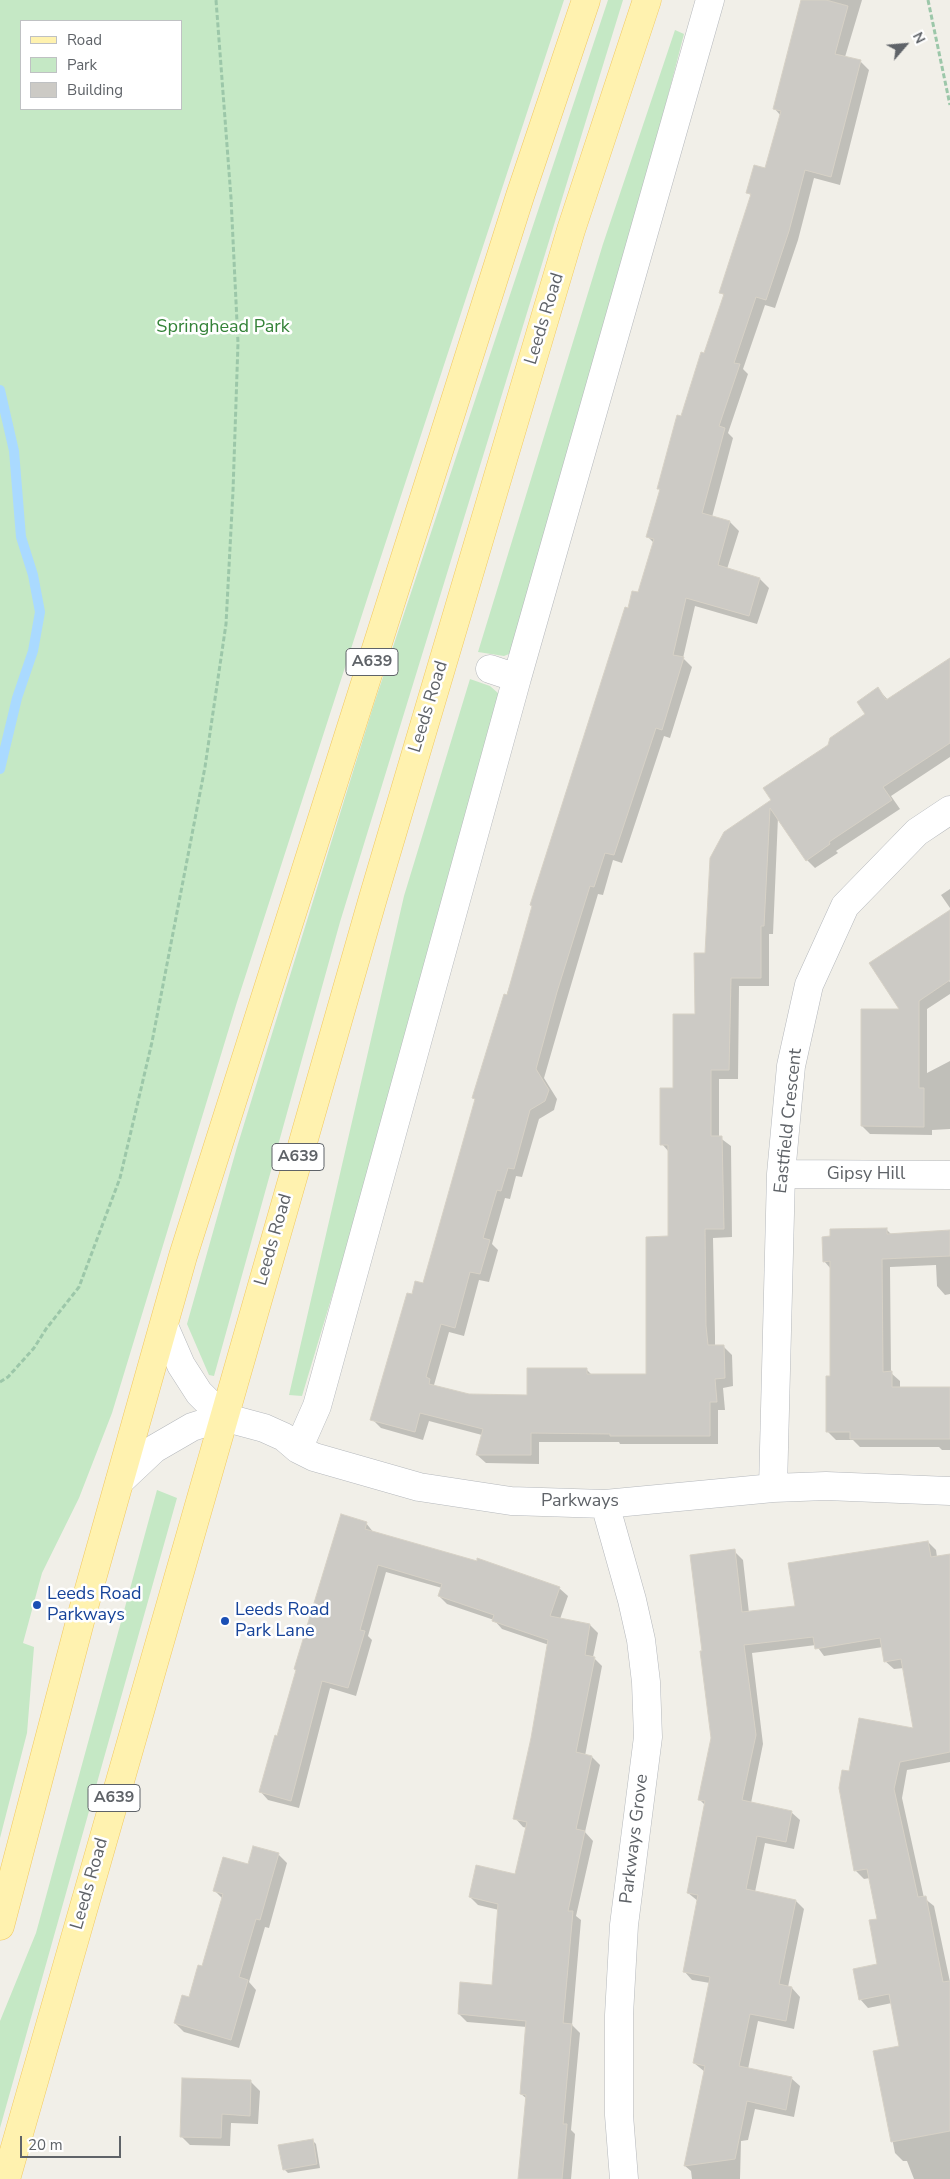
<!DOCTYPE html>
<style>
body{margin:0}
#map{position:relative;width:950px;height:2179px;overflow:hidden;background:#f1efe8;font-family:"Nunito Sans",sans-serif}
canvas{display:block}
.legend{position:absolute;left:20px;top:20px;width:162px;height:90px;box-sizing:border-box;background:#fff;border:1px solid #bfc1c3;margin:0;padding:6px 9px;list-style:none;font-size:15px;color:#5f6368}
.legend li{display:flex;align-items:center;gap:10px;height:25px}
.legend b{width:25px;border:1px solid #bfc1c3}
.north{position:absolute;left:880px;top:20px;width:50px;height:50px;-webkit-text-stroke:4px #fff;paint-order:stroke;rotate:63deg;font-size:14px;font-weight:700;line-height:20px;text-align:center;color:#5f6368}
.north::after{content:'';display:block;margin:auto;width:18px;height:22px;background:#5f6368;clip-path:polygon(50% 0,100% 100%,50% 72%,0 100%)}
.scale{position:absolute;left:20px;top:2136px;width:101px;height:22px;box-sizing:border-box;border:2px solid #5f6368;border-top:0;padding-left:6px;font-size:15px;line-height:18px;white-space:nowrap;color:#5f6368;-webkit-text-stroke:4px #fff;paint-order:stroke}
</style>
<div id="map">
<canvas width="950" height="2179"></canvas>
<ul class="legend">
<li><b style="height:6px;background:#fff2af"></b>Road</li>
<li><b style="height:14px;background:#c5e8c5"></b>Park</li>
<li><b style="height:14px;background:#cccac5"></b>Building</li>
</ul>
<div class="north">N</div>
<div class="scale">20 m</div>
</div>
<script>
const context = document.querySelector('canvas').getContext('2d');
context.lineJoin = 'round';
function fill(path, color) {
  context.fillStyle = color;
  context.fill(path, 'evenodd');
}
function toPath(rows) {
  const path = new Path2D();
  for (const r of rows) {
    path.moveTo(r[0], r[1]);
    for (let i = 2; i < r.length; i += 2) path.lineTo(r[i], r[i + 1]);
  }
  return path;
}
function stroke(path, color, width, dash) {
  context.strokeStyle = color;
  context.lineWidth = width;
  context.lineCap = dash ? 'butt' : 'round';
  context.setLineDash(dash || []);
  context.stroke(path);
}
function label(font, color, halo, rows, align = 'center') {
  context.font = font + ' "Nunito Sans",sans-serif';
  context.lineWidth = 5;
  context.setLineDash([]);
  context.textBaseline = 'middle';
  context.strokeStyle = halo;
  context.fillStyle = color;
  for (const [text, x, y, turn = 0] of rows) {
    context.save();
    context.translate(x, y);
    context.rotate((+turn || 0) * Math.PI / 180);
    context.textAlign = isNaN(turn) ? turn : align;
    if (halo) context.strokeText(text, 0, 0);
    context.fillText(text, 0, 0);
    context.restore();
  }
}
fill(toPath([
 [0,0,564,0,369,593,237,1002,112,1413,79,1498,42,1573,23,1643,34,1647,27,1733,0,1838],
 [21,21,181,21,181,109,21,109],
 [608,0,623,0,340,922,214,1376,209,1375,187,1324,237,1147,373,707],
 [675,30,684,34,628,250,514,652,504,656,478,652,603,244],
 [470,679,490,686,498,693,499,699,364,1189,302,1396,289,1395,404,896],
 [157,1490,177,1498,0,2128,0,2021,36,1933]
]), '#c5e8c5');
fill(toPath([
 [802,0,862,0,845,57,860,61,869,70,840,185,814,178,798,240,775,308,765,305,743,369,748,374,728,433,733,438,712,517,730,522,739,531,727,569,760,579,769,588,757,624,695,606,683,658,692,667,670,738,664,736,622,863,613,860,603,895,598,894,566,1002,544,1078,557,1099,554,1110,539,1119,522,1177,516,1176,510,1199,505,1198,492,1244,498,1250,489,1282,479,1280,464,1336,449,1332,434,1385,437,1388,469,1396,528,1396,587,1370,592,1375,647,1375,669,1238,669,1152,662,1144,674,1089,696,1016,706,954,773,800,829,746,867,714,878,689,888,700,950,659,950,757,891,796,900,809,836,851,838,853,815,868,807,860,778,817,773,934,769,934,769,986,739,986,738,1079,719,1079,719,1137,731,1146,732,1237,713,1238,715,1336,715,1346,723,1346,732,1355,733,1386,723,1388,725,1410,718,1410,718,1444,620,1444,619,1442,539,1442,539,1464,486,1463,477,1455,482,1435,429,1421,423,1440,381,1428,372,1419,413,1296,424,1284,476,1100,474,1098,629,609,639,594,654,543,648,537,661,491,658,488,725,296,720,292,752,196,748,193,766,170,781,116,774,108],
 [950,889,950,908,941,895],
 [950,912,950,975,946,977,950,982,950,994,927,1009,927,1073,950,1061,950,1129,932,1130,932,1135,870,1134,862,1126,901,1011],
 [886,1229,892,1235,950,1232,950,1294,945,1295,937,1286,936,1265,890,1267,891,1373,900,1381,900,1388,950,1388,950,1450,942,1450,939,1447,860,1447,853,1440,836,1440,828,1432,831,1377,831,1269,824,1261],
 [366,1523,374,1533,559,1588,568,1596,560,1619,590,1625,598,1633,593,1657,602,1666,585,1756,592,1757,600,1765,585,1832,593,1841,576,1916,581,1920,572,2025,580,2033,571,2130,575,2134,571,2179,520,2179,527,2099,521,2094,527,2027,467,2022,459,2014,494,1987,499,1910,478,1905,470,1897,515,1876,527,1828,523,1827,515,1818,532,1738,549,1645,502,1629,494,1620,447,1604,439,1596,442,1588,386,1572,368,1636,372,1640,356,1696,330,1688,299,1808,268,1800,260,1791,278,1737],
 [928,1542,936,1550,937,1557,950,1555,950,1762,907,1770,902,1798,924,1898,934,1906,950,1982,950,2179,914,2179,907,2161,903,2161,895,2153,875,2052,900,2047,892,2003,868,2008,860,1999,879,1965,879,1920,870,1878,864,1879,856,1871,840,1788,850,1772,914,1730,904,1668,894,1669,885,1661,883,1647,824,1656,816,1645,752,1653,763,1744,751,1803,791,1812,800,1820,794,1849,765,1843,755,1892,796,1901,804,1909,788,1987,792,1988,800,1997,794,2029,758,2021,748,2069,791,2078,800,2086,794,2117,755,2109,748,2140,741,2141,740,2179,692,2179,691,2171,685,2166,705,2072,694,2063,710,1983,692,1980,684,1971,698,1901,688,1893,706,1806,699,1799,712,1738,735,1552,743,1560,749,1613,796,1607],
 [278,1854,287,1863,269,1928,265,1927,249,1982,256,1990,239,2048,184,2032,175,2023,190,1998,203,1968,223,1899,214,1890,248,1866],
 [251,2082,260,2091,258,2124,231,2123,230,2146,190,2145,181,2136],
 [312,2140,316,2144,320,2168,288,2173,284,2169]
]), '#0003');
stroke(toPath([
 [0,390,14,451,21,537,33,575,40,612,33,651,17,698,0,769]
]), '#aadaff', 10);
const building = toPath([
 [801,0,826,0,848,6,835,54,861,60,831,177,805,170,789,231,766,300,756,297,734,363,740,364,719,426,725,428,702,513,730,521,718,565,760,578,749,616,686,598,673,655,684,657,662,730,656,728,614,855,605,853,594,887,590,886,557,992,536,1069,549,1090,545,1101,530,1110,514,1169,508,1168,501,1191,497,1190,483,1238,490,1240,480,1274,470,1272,455,1328,441,1324,426,1377,430,1379,429,1384,469,1394,527,1395,527,1368,587,1368,587,1374,646,1374,646,1237,668,1236,668,1145,660,1145,660,1088,673,1088,673,1014,695,1014,694,953,705,953,710,858,724,832,771,800,763,788,828,745,830,738,865,714,857,702,878,687,886,700,950,658,950,743,883,787,892,800,829,842,830,844,806,861,770,808,764,926,761,926,761,978,731,978,729,1070,711,1070,711,1136,722,1136,724,1229,705,1229,706,1326,708,1345,724,1345,725,1378,715,1379,717,1402,710,1402,710,1436,610,1436,610,1434,531,1433,531,1455,476,1455,483,1429,420,1413,415,1432,370,1420,407,1293,412,1294,415,1281,423,1283,475,1099,472,1098,504,994,507,995,532,906,530,905,625,607,628,608,632,591,638,592,654,539,646,537,660,489,657,489,677,415,681,416,701,352,704,353,724,294,719,293,751,194,746,193,754,165,765,168,781,111,773,109,801,0],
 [950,910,950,980,919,1001,919,1088,924,1088,924,1127,861,1126,861,1009,899,1009,869,963,950,910],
 [887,1228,887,1234,950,1230,950,1256,882,1259,883,1372,892,1371,892,1387,950,1387,950,1439,850,1439,850,1432,826,1432,826,1376,830,1376,830,1261,823,1262,822,1237,830,1236,830,1229,887,1228],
 [341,1514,367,1522,365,1529,477,1561,477,1558,560,1587,550,1616,590,1624,585,1655,595,1657,576,1752,592,1756,576,1829,585,1831,568,1911,573,1911,563,2023,572,2024,563,2124,567,2124,562,2179,518,2179,526,2095,520,2094,526,2021,458,2014,460,1982,492,1985,498,1904,469,1897,476,1865,515,1874,527,1822,513,1819,531,1738,548,1640,492,1621,494,1615,438,1596,442,1584,378,1565,360,1630,365,1631,348,1688,322,1681,291,1801,259,1792,275,1735,277,1736,296,1670,294,1669,341,1514],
 [928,1541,931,1557,950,1554,950,1752,900,1762,894,1789,918,1897,926,1896,943,1982,950,1981,950,2131,891,2142,873,2051,899,2046,889,1994,859,2000,853,1969,877,1964,869,1920,877,1919,867,1869,854,1871,839,1788,842,1770,849,1771,859,1718,913,1728,901,1659,884,1662,880,1638,815,1649,813,1637,744,1645,756,1735,742,1800,792,1811,786,1842,757,1836,746,1889,796,1900,779,1984,792,1987,786,2021,750,2014,739,2066,792,2077,786,2110,747,2101,735,2159,684,2166,705,2066,693,2063,710,1977,683,1972,698,1895,687,1893,705,1801,698,1800,711,1738,700,1651,702,1651,690,1555,735,1549,742,1612,795,1606,788,1563,928,1541],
 [253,1846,279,1853,260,1920,256,1919,239,1977,248,1980,231,2040,174,2023,182,1995,189,1997,198,1965,202,1966,223,1894,213,1891,223,1857,248,1864,253,1846],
 [182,2078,251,2080,250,2116,222,2114,221,2138,180,2137,182,2078],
 [313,2139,317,2164,283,2170,278,2145,313,2139]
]);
fill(building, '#cccac5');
stroke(building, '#d6d1c6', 1);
const minor = toPath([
 [490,669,517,678,710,0],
 [781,1174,950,1175],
 [164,1326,181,1365,199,1393,223,1417],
 [223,1417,264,1428,284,1437,298,1449,314,1457,419,1487,511,1501,605,1504,773,1488,826,1486,950,1491],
 [298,1449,317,1406,517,678],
 [120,1481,154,1449,192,1427,223,1417],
 [773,1488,781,1174,791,1066,809,985,845,906,917,832,950,810],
 [605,1504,632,1600,641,1640,646,1682,648,1737,624,1925,619,2015,619,2115,624,2179]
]);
const major = toPath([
 [0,1926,82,1614,183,1256,520,196,586,0],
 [6,2179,373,898,571,230,647,0]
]);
stroke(minor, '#b5b8bc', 29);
stroke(major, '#f2c960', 29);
stroke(toPath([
 [928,0,950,105],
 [0,1382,8,1377,34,1348,46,1329,79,1287,120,1178,152,1042,205,767,226,624,233,491,238,343,231,198,216,0]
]), '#9cc7a9', 3, [5, 2.5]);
stroke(minor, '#fff', 28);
stroke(major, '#fff2af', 28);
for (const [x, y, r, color] of [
 [37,1605,5,"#1a4fb4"],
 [225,1621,5,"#1a4fb4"]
]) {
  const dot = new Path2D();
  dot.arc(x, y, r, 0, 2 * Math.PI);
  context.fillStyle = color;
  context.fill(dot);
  stroke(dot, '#fff', 2);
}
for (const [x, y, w] of [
 [372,662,52],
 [298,1157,52],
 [114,1798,52]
]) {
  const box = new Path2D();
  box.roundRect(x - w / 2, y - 13.5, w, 27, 4);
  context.fillStyle = '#fff';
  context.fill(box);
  stroke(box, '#5f6368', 1);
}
label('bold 16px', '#5f6368', null, [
 ["A639",372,662],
 ["A639",298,1157],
 ["A639",114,1798]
]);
label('18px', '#5f6368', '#fff', [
 ["Leeds Road",545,319,-73],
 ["Leeds Road",429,707,-73],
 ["Eastfield Crescent",789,1121,-84],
 ["Gipsy Hill",866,1175],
 ["Leeds Road",274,1240,-74],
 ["Parkways",580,1502],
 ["Parkways Grove",635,1839,-83],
 ["Leeds Road",90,1884,-74]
]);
label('18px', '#348238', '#fff', [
 ["Springhead Park",223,328]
]);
label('18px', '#164399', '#fff', [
 ["Leeds Road",47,1595],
 ["Parkways",47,1616],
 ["Leeds Road",235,1611],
 ["Park Lane",235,1632]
], 'left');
</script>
